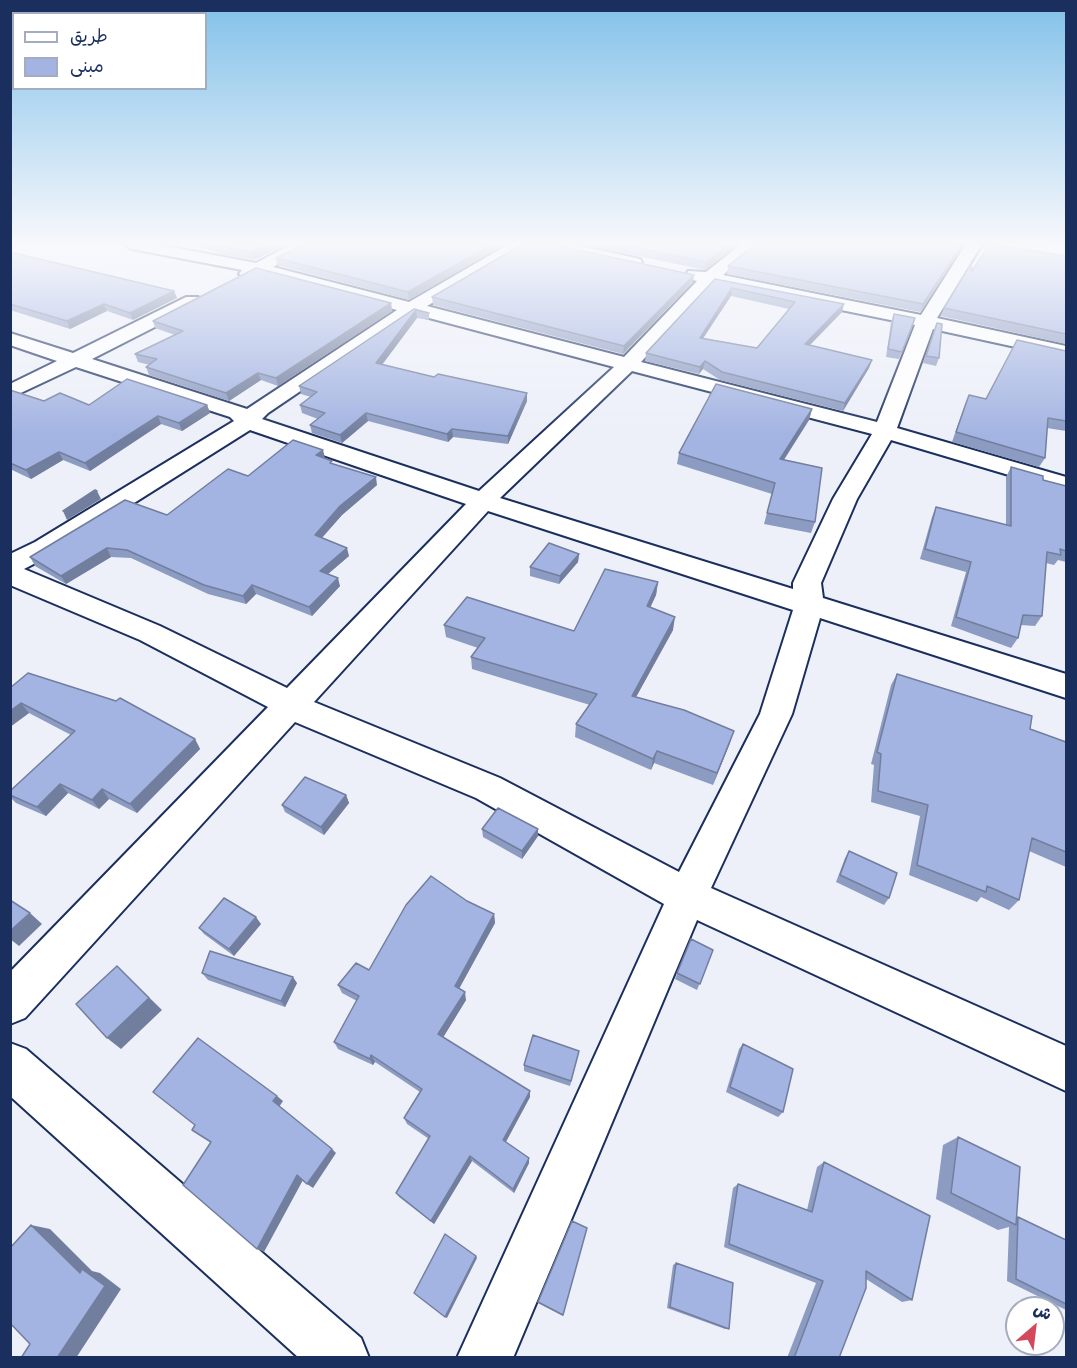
<!DOCTYPE html>
<meta charset="utf-8">
<style>
body{margin:0}
#map{position:relative;width:1077px;height:1368px;overflow:hidden;background:#edf0f9;font-family:Pangolin,"Playpen Sans Arabic",sans-serif}
canvas{display:block}
.frame{position:absolute;inset:0;border:12px solid #1b2f5e;pointer-events:none}
.legend{position:absolute;left:12px;top:12px;width:195px;height:78px;box-sizing:border-box;background:#fff;border:2px solid #a4acbf;margin:0;padding:8px 10px;list-style:none;font-size:18px;color:#1b2f5e}
.legend li{display:flex;align-items:center;gap:12px;height:30px}
.legend b{width:30px;border:2px solid #a4acbf}
.north{position:absolute;left:1005px;top:1296px;width:60px;height:60px;box-sizing:border-box;background:#fff;border:2px solid #a4acbf;border-radius:50%;rotate:28deg;font-size:16px;font-weight:700;line-height:24px;text-align:center;color:#1b2f5e}
.north::after{content:'';display:block;margin:auto;width:21px;height:27px;background:#d1495b;clip-path:polygon(50% 0,100% 100%,50% 72%,0 100%)}
</style>
<div id="map">
<canvas width="1077" height="1368"></canvas>
<div class="frame"></div>
<ul class="legend">
<li><b style="height:8px;background:#fff"></b>طريق</li>
<li><b style="height:16px;background:#a3b4e2"></b>مبنى</li>
</ul>
<div class="north">ش</div>
</div>
<script>
const context = document.querySelector('canvas').getContext('2d');
context.lineJoin = 'round';
function toPath(rows) {
  const path = new Path2D();
  for (const r of rows) {
    path.moveTo(r[0], r[1]);
    for (let i = 2; i < r.length; i += 2) path.lineTo(r[i], r[i + 1]);
  }
  return path;
}
function stroke(path, color, width, dash) {
  context.strokeStyle = color;
  context.lineWidth = width;
  context.lineCap = dash ? 'butt' : 'round';
  context.setLineDash(dash || []);
  context.stroke(path);
}
function fill(path, color) {
  context.fillStyle = color;
  context.fill(path, 'evenodd');
}
const minor = toPath([
 [124,244,155,244,256,263,292,244,311,244,309,247,273,267,409,302,509,244,527,244,525,247,427,306,624,357,697,281,688,279,686,275,688,271,706,272,741,244,758,244,723,275,921,315,966,244,982,244,937,318,1066,346,1066,358,933,329,897,428,1066,477,1066,492,891,440,857,499,821,583,823,598,1066,674,1066,698,820,618,792,714,711,888,1066,1046,1066,1091,697,920,513,1358,457,1358,664,904,476,798,295,722,25,1018,10,1024,10,972,268,707,140,640,10,585,10,554,35,542,234,421,230,417,76,367,10,398,10,384,57,361,10,345,10,333,73,353,186,297,198,297,201,301,198,305,92,359,247,409,397,310,260,274,247,279,239,274,242,270,132,249,124,244],
 [713,284,915,325,877,422,641,362,713,284],
 [414,314,614,367,479,491,262,419,268,413,414,314],
 [632,371,872,434,833,499,793,583,793,589,500,498,632,371],
 [250,430,466,504,287,688,160,626,24,569,53,554,250,430],
 [488,511,793,610,760,714,679,872,500,778,314,702,488,511],
 [544,244,572,244,640,259,642,262,634,267,546,247,544,244],
 [10,1043,26,1049,361,1338,369,1358,299,1358,10,1096,10,1043]
]);
stroke(minor, '#1b2f5e', 4);
fill(minor, '#fff');
fill(toPath([
 [192,244,288,244,254,260,221,254],
 [305,244,505,244,409,300,277,265,276,258],
 [581,244,738,244,705,270],
 [964,244,920,312,727,274,728,266],
 [1012,244,1047,244,1046,247],
 [10,252,174,291,177,298,133,320,107,311,70,329,10,310],
 [1066,256,1066,344,941,316,944,308,972,271],
 [715,279,842,312,810,345,872,360,869,368,843,411,720,380,703,369,699,374,645,361,646,353],
 [731,296,789,309,757,348,703,338],
 [693,282,623,354,433,305,432,297],
 [391,303,392,311,278,386,261,380,229,401,149,375,146,367,150,365,138,362,135,354,175,335,155,328,153,321],
 [414,309,429,313,429,320,417,318,382,365,434,377,527,393,527,401,508,444,453,437,448,442,368,421,342,443,312,433,310,425,318,419,302,413,300,405,311,397,301,394,299,386],
 [894,314,915,318,899,359,886,357,891,322],
 [937,323,939,358,936,366,923,363],
 [1066,351,1066,431,1047,428,1045,458,1039,467,952,442,965,404,969,395,986,399],
 [10,390,44,401,89,405,207,405,210,413,182,431,161,424,90,471,63,460,31,479,10,469],
 [812,409,809,420,784,460,815,522,811,533,764,524,772,494,677,464,679,453],
 [325,458,333,464,377,485,342,515,322,538,349,556,328,574,340,586,312,616,256,594,246,604,208,594,131,558,111,557,66,584,35,566,30,557,167,515,248,476],
 [1011,467,1043,480,1066,486,1066,562,1058,560,1054,565,1046,563,1042,616,1035,626,1021,625,1018,638,1011,648,951,626,966,572,920,559,932,517,936,507,1006,525,1006,477],
 [579,554,578,562,559,584,530,576,530,567],
 [658,582,656,595,650,607,673,630,636,697,730,743,713,785,654,763,651,770,575,737,576,724,590,705,472,669,471,657,478,648,446,637,444,625,574,631],
 [897,674,1030,729,1066,742,1066,867,1029,851,1019,900,1009,910,981,897,977,902,909,875,920,816,871,802,874,765,871,764,891,685],
 [10,688,195,739,200,749,137,813,109,799,99,809,68,793,46,816,16,803,10,797,10,791,71,735,29,713,10,727],
 [346,795,349,803,324,835,285,812,282,805],
 [482,829,538,836,522,859,483,837],
 [849,851,889,898,884,905,836,882,845,858],
 [467,901,494,914,495,923,459,989,466,1000,443,1037,530,1091,530,1097,506,1142,529,1158,529,1163,514,1193,472,1161,434,1224,399,1197,396,1193,429,1139,407,1124,404,1118,420,1092,375,1062,373,1065,338,1049,334,1042,357,1001,342,993,338,985,369,970],
 [261,924,234,956,204,934,199,928],
 [691,939,713,950,697,990,675,979],
 [202,973,297,983,285,1007,208,980],
 [743,1044,783,1112,778,1117,726,1092,739,1049],
 [579,1051,570,1086,524,1071,524,1065],
 [958,1137,1017,1217,1018,1217,1066,1240,1066,1310,1007,1281,1009,1227,998,1230,936,1199,943,1145],
 [824,1162,912,1300,902,1302,866,1279,839,1358,787,1358,816,1283,724,1247,733,1188,738,1184,807,1210,817,1167],
 [676,1263,729,1329,725,1329,667,1308,673,1265],
 [538,1302,563,1315,563,1316,538,1303]
]), '#8c9bc2');
fill(toPath([
 [271,244,288,244,254,260,252,252],
 [493,244,505,244,409,300,408,292],
 [730,244,738,244,705,270,707,262],
 [962,244,964,244,920,312,923,304],
 [694,275,693,282,623,354,624,346],
 [732,288,731,296,698,346,700,338],
 [174,291,177,298,133,320,130,313],
 [391,303,392,311,278,386,276,378],
 [104,304,107,311,70,329,67,321],
 [844,304,842,312,803,352,805,344],
 [416,310,417,318,377,371,376,363],
 [872,360,869,368,843,411,845,403],
 [705,361,703,369,699,374,700,367],
 [258,373,261,380,229,401,226,393],
 [527,393,527,401,508,444,508,436],
 [207,405,210,413,182,431,179,423],
 [812,409,809,420,777,470,780,459],
 [366,413,368,421,342,443,340,435],
 [158,416,161,424,90,471,85,463],
 [452,429,453,437,448,442,447,434],
 [323,450,325,458,316,455],
 [59,452,63,460,31,479,26,470],
 [376,477,377,485,342,515,317,543,315,535,340,506],
 [97,491,101,499,67,520,63,511],
 [107,548,111,557,66,584,61,576],
 [347,548,349,556,322,579,320,571],
 [579,554,578,562,559,584,560,576],
 [338,578,340,586,312,616,309,607],
 [658,582,656,595,645,619,647,606],
 [252,585,256,594,246,604,243,596],
 [675,617,673,630,630,708,632,696],
 [21,703,29,713,10,727,10,711],
 [734,731,730,743,713,785,717,773],
 [195,739,200,749,137,813,130,804],
 [657,751,654,763,651,770,653,759],
 [60,784,68,793,46,816,37,807],
 [102,789,109,799,99,809,92,800],
 [346,795,349,803,324,835,321,827],
 [538,829,538,836,522,859,522,851],
 [30,913,42,924,19,946,10,939,10,931],
 [494,914,495,923,456,994,455,986],
 [256,917,261,924,234,956,229,949],
 [117,966,162,1010,121,1049,107,1038],
 [293,977,297,983,285,1007,281,1001],
 [465,992,466,1000,441,1041,438,1034],
 [371,1055,375,1062,373,1065,370,1059],
 [530,1091,530,1097,504,1145,503,1140],
 [277,1096,283,1101,279,1107,273,1101],
 [332,1149,336,1153,313,1188,307,1184],
 [470,1156,472,1161,434,1224,431,1221],
 [529,1158,529,1163,514,1193,513,1189],
 [297,1175,303,1180,264,1252,257,1249],
 [31,1225,50,1229,92,1271,100,1273,121,1289,76,1358,57,1358,80,1273],
 [476,1256,477,1258,447,1318,445,1317]
]), '#727e9e');
const building = toPath([
 [210,244,271,244,252,252,218,246,210,244],
 [305,244,493,244,408,292,276,258,305,244],
 [523,244,551,244,694,275,624,346,432,297,523,244],
 [616,244,730,244,707,262,616,244],
 [755,244,962,244,923,304,728,266,755,244],
 [990,244,1066,256,1066,334,944,308,971,264,972,271,990,244],
 [10,252,174,291,130,313,104,304,67,321,10,304,10,252],
 [256,268,391,303,276,378,258,373,226,393,146,367,157,359,135,354,183,331,153,321,256,268],
 [715,279,844,304,805,344,872,360,845,403,722,372,705,361,700,367,646,353,715,279],
 [732,288,795,302,757,348,700,338,732,288],
 [414,309,429,313,416,310,376,363,434,377,438,374,527,393,508,436,452,429,447,434,366,413,340,435,310,425,325,413,300,405,317,392,299,386,414,309],
 [894,314,915,318,902,352,888,349,894,314],
 [937,323,942,324,939,358,926,356,937,323],
 [1017,340,1066,351,1066,421,1048,418,1045,458,956,432,969,395,986,399,1017,340],
 [127,379,207,405,179,423,158,416,85,463,59,452,26,470,10,463,10,390,44,401,60,393,89,405,127,379],
 [716,384,812,409,780,459,822,468,815,522,767,513,775,483,679,453,716,384],
 [293,440,323,450,316,455,332,461,330,463,376,477,340,506,315,535,347,548,320,571,338,578,309,607,252,585,243,596,204,585,127,550,107,548,61,576,30,557,125,500,167,515,228,469,248,476,293,440],
 [1011,467,1043,476,1043,480,1066,486,1066,551,1060,549,1061,555,1047,552,1042,616,1023,615,1018,638,956,617,971,562,925,549,936,507,1011,526,1011,467],
 [95,490,97,491,63,511,95,490],
 [549,543,579,554,560,576,530,567,549,543],
 [605,569,658,582,647,606,675,617,632,696,684,710,734,731,717,773,657,751,653,759,576,724,597,694,471,657,485,638,444,625,467,597,574,631,605,569],
 [28,673,116,701,120,698,195,739,130,804,102,789,92,800,60,784,37,807,10,795,10,791,75,731,21,703,10,711,10,688,28,673],
 [897,674,1032,716,1030,729,1066,742,1066,852,1032,838,1019,900,987,886,986,892,917,865,928,805,878,791,881,754,877,752,897,674],
 [305,777,346,795,321,827,282,805,305,777],
 [498,808,538,829,522,851,482,829,498,808],
 [849,851,897,873,889,898,840,875,849,851],
 [431,876,467,901,494,914,455,986,465,992,438,1034,530,1091,503,1140,529,1158,513,1189,470,1156,431,1221,396,1193,430,1136,404,1118,422,1089,371,1055,370,1059,334,1042,359,996,338,985,356,963,369,970,406,905,431,876],
 [224,898,256,917,229,949,199,928,224,898],
 [10,900,30,913,10,931,10,900],
 [691,939,713,950,700,984,677,973,691,939],
 [210,951,293,977,281,1001,202,973,210,951],
 [117,966,149,998,107,1038,76,1004,117,966],
 [533,1035,579,1051,571,1081,524,1065,533,1035],
 [198,1038,277,1096,273,1101,332,1149,307,1184,297,1175,257,1249,183,1185,211,1142,192,1130,195,1125,153,1092,198,1038],
 [743,1044,793,1069,783,1112,730,1087,743,1044],
 [958,1137,1020,1167,1016,1225,951,1193,958,1137],
 [824,1162,930,1216,912,1300,866,1271,866,1288,839,1358,794,1358,823,1281,729,1244,738,1184,812,1212,824,1162],
 [1018,1217,1066,1240,1066,1304,1016,1279,1018,1217],
 [572,1221,587,1228,563,1315,538,1302,572,1221],
 [31,1225,80,1273,82,1269,105,1286,57,1358,21,1358,30,1344,10,1323,10,1248,31,1225],
 [445,1234,476,1256,445,1317,414,1293,445,1234],
 [676,1263,733,1283,729,1329,670,1307,676,1263]
]);
fill(building, '#a3b4e2');
stroke(building, '#727e9e', 1.5);
const sky = context.createLinearGradient(0, 0, 0, 435);
sky.addColorStop(0, '#82c1e9');
sky.addColorStop(0.56, '#f7f8fc');
sky.addColorStop(1, '#f7f8fc00');
context.fillStyle = sky;
context.fillRect(0, 0, 1077, 435);
</script>
